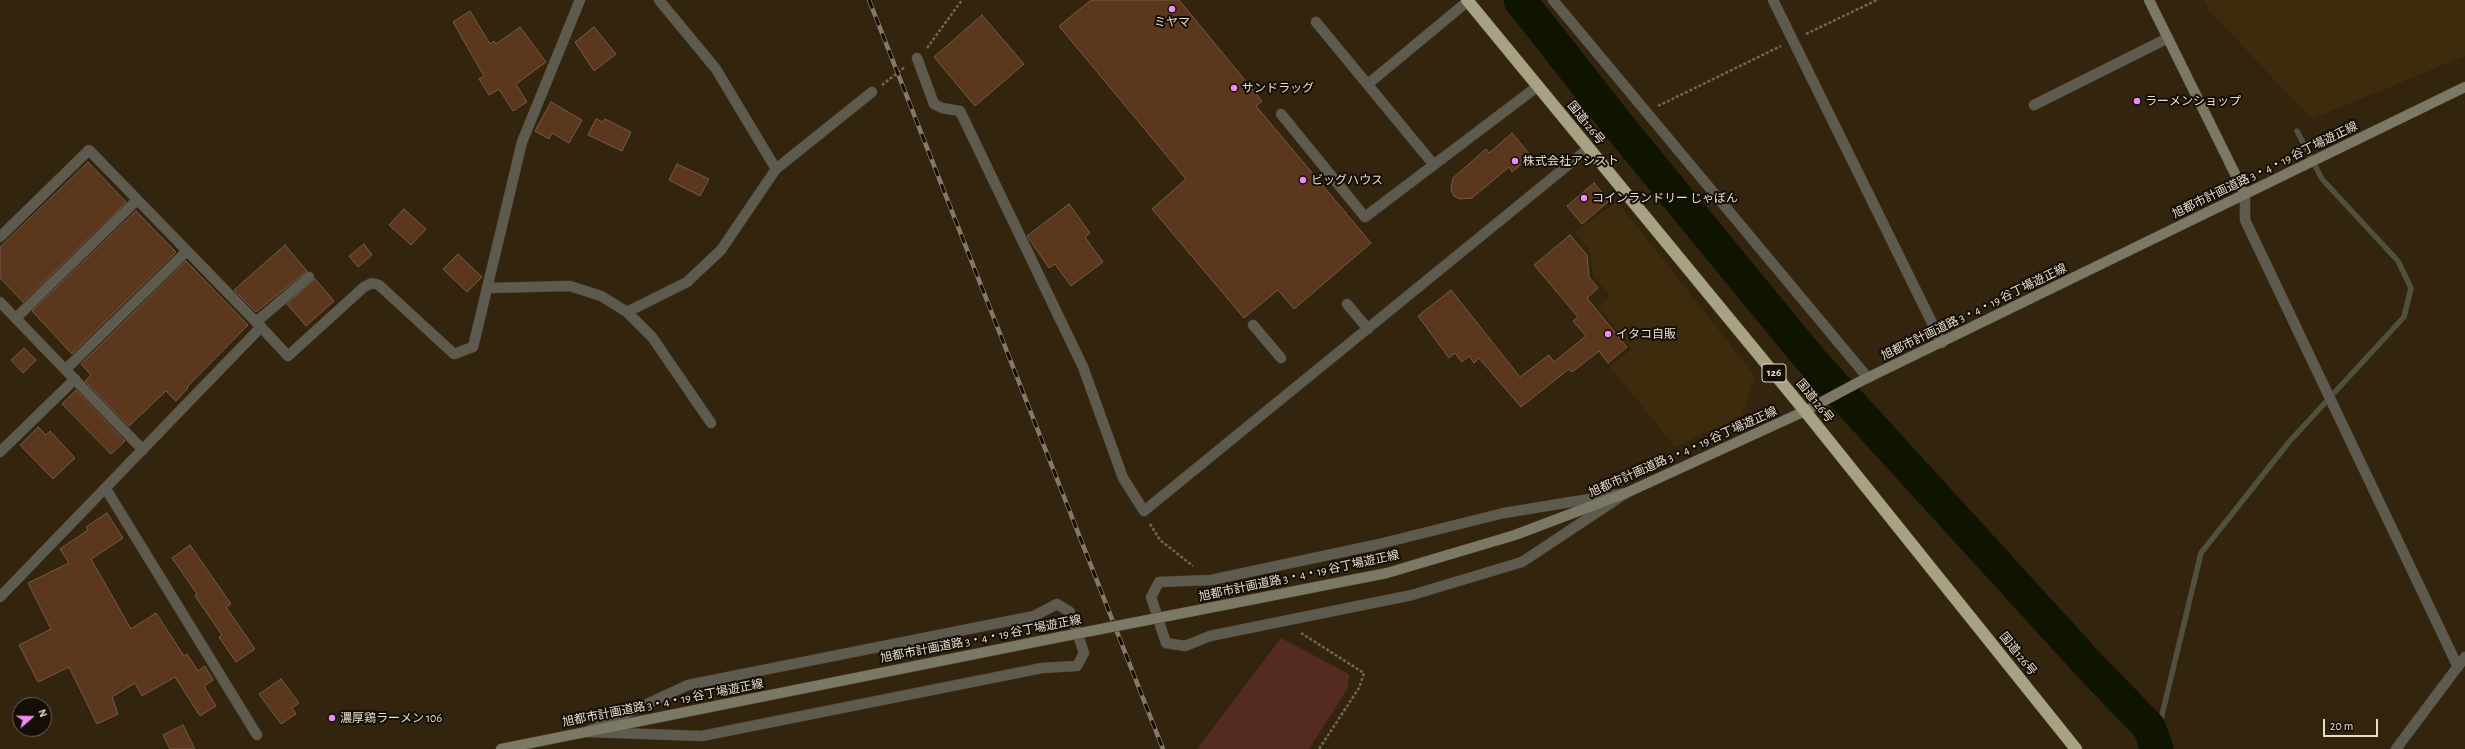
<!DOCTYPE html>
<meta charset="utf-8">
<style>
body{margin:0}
#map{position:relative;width:2465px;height:749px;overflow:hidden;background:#32240d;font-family:"Alegreya Sans",sans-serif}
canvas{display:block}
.north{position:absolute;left:12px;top:697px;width:40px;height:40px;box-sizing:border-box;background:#150e06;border:1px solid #696156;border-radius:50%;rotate:70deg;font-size:11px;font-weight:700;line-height:16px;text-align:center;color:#e6ddcf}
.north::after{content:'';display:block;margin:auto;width:14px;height:18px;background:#ee8bf8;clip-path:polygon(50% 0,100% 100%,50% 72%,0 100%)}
.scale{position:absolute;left:2323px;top:719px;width:55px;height:18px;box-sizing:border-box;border:2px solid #e6ddcf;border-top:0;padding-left:5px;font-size:12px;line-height:14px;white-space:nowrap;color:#e6ddcf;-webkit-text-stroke:3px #150e06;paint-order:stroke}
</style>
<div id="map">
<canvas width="2465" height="749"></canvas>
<div class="north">N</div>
<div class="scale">20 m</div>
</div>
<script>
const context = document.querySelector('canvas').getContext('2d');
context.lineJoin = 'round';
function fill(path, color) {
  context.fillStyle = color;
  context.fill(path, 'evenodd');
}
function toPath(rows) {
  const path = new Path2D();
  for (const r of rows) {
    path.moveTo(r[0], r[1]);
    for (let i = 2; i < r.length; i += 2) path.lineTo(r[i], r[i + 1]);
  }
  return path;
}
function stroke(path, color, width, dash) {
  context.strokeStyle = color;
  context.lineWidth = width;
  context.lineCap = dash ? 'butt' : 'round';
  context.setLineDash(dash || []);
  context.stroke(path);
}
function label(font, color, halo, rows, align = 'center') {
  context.font = font + ' "Alegreya Sans","Noto Sans JP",sans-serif';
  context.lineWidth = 4;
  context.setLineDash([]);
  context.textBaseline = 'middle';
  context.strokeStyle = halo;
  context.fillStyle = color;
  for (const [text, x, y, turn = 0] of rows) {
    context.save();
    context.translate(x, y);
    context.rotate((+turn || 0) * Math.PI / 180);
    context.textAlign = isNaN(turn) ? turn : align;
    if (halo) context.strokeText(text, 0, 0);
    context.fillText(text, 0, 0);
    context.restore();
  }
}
fill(toPath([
 [2204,0,2465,0,2465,56,2312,119,2209,11],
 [1617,201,1755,376,1742,416,1675,447,1610,367,1631,349,1598,306,1610,296,1593,275,1590,251,1575,232]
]), '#3d2b0d');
fill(toPath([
 [1281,638,1349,674,1348,688,1309,749,1197,749]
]), '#542a22');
stroke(toPath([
 [2155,744,2201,553,2289,442,2404,317,2411,288,2398,261,2322,179,2297,131]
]), '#50503e', 5.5);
stroke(toPath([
 [1520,0,1622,130,1810,359,2090,666,2149,727,2157,749]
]), '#0f1400', 33);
const building = toPath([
 [1091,0,1179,0,1262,101,1256,106,1371,243,1294,309,1278,290,1244,318,1152,209,1186,179,1059,26,1091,0],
 [470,11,490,44,494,41,496,44,520,27,546,62,516,84,527,102,513,111,499,89,489,95,479,79,484,76,453,22,470,11],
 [982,15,1024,64,975,106,934,57,982,15],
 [594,27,616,54,594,71,575,42,594,27],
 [551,102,582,120,569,143,552,133,549,139,535,131,551,102],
 [596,119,603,122,605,119,631,132,622,151,588,135,596,119],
 [1512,133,1531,156,1512,172,1509,167,1472,198,1460,199,1454,196,1451,190,1453,178,1486,149,1489,153,1512,133],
 [88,162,126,202,23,302,0,278,0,247,88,162],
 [677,164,709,179,700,196,669,180,677,164],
 [1594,183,1609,201,1582,224,1567,206,1594,183],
 [1069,204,1090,233,1085,237,1103,262,1071,286,1055,264,1049,268,1027,236,1069,204],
 [404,209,426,229,411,245,389,225,404,209],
 [136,211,176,252,72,354,32,311,136,211],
 [1570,235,1587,255,1589,277,1598,288,1587,298,1627,347,1608,363,1599,351,1572,372,1569,369,1521,407,1479,358,1474,363,1469,356,1462,362,1455,353,1449,358,1418,316,1451,290,1520,377,1549,355,1554,362,1586,336,1573,321,1578,317,1534,265,1570,235],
 [364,244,372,255,358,267,349,256,364,244],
 [285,245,307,271,256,312,234,290,285,245],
 [458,254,482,277,467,292,443,269,458,254],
 [186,261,248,325,187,387,188,388,176,401,166,391,129,426,85,381,91,375,81,364,186,261],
 [315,279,334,301,306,326,287,304,315,279],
 [24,348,36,360,23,373,11,360,24,348],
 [76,390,125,441,111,454,62,404,76,390],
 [38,427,46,435,50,431,75,458,53,479,20,445,38,427],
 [107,513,123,538,91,559,131,629,156,613,184,656,187,654,198,671,205,666,213,680,204,686,216,706,200,716,175,677,142,696,135,683,112,697,118,714,97,724,69,667,38,682,19,645,51,629,28,583,69,563,60,549,88,530,86,527,107,513],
 [190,545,231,604,226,607,255,649,236,662,219,637,222,635,195,596,197,594,172,558,190,545],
 [281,679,299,703,292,708,296,714,281,724,259,694,281,679],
 [183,725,195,749,170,749,163,735,183,725]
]);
fill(building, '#5b371e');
stroke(building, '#745b4b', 1);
const lane = toPath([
 [1316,22,1434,165],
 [1368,84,1468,1],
 [2034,105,2168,38],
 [1281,114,1365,217,1538,86],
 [0,237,89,150,261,327],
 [487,288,570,286,601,296,627,312,652,337,711,423],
 [1347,304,1368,329],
 [627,312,687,282,721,250,776,169],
 [16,318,137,200],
 [256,322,309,277],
 [1253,325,1281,358],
 [66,369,187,251]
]);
const street = toPath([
 [659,0,716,69,776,169,872,92],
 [1553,0,1868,378],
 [1773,0,1942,343],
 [917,58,934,104,942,108,960,111,1083,367,1123,478,1144,511,1589,148],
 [2245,194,2245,220,2458,667],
 [0,302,143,450],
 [0,452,75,379],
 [106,489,257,735],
 [1626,493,1522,562,1412,595,1210,636,1185,646,1166,643,1151,597,1159,582,1211,580,1375,545,1504,513,1626,493],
 [0,597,261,327,288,356,364,287,372,283,379,285,454,354,473,347,522,142,580,0],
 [1057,604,1070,612,1084,653,1077,666,1042,668,702,736,586,732,688,685,1034,616,1057,604],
 [2396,749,2465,657]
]);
const secondary = toPath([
 [2149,0,2245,194],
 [1168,616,1387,573,1515,535,1626,493,1805,411,1861,381,2465,87],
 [501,749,1060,637]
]);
const highway = toPath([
 [1467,0,1805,411,2076,749]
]);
stroke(lane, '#4f422c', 11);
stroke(street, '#4f422c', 11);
stroke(secondary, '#4f422c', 11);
stroke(highway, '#4f422c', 13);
stroke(toPath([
 [1806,34,1877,0],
 [927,48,962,0],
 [882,85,905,67],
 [1658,106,1781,46],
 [1150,524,1160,540,1193,566],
 [1301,633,1364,673,1359,688,1319,749]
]), '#726652', 2.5, [3, 2]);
stroke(lane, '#5d5b4f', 10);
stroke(street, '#5d5b4f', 10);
stroke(secondary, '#7b7865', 10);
stroke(highway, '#a8a284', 12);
const rail = toPath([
 [869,0,1163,749]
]);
stroke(rail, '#857966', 4.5);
stroke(rail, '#150e06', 3, [9]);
const secondaryBridge = toPath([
 [1060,637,1168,616]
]);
stroke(secondaryBridge, '#4f422c', 11, []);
stroke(secondaryBridge, '#7b7865', 10);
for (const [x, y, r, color] of [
 [1172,9,4,"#ee8bf8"],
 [1234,88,4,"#ee8bf8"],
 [2137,101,4,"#ee8bf8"],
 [1515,161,4,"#ee8bf8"],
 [1303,180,4,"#ee8bf8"],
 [1584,198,4,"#ee8bf8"],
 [1608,334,4,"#ee8bf8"],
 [332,718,4,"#ee8bf8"]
]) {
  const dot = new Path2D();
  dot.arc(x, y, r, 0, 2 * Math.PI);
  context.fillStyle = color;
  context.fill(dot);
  stroke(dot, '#150e06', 1.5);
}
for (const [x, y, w] of [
 [1774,373,24]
]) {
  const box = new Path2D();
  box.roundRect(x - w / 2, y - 9, w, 18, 3);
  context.fillStyle = '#150e06';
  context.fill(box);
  stroke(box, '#e6ddcf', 1);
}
label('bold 11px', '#e6ddcf', null, [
 ["126",1774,373]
]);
label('12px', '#e6ddcf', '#150e06', [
 ["ミヤマ",1172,22,"center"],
 ["サンドラッグ",1242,88],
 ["ラーメンショップ",2145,101],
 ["株式会社アシスト",1523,161],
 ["ビッグハウス",1311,180],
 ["コインランドリー じゃぼん",1592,198],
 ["イタコ自販",1616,334],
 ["濃厚鶏ラーメン 106",340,718]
], 'left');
label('12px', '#e6ddcf', '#150e06', [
 ["国道126号",1586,123,51],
 ["旭都市計画道路 3・4・19 谷丁場遊正線",2265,170,-26],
 ["旭都市計画道路 3・4・19 谷丁場遊正線",1974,312,-26],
 ["国道126号",1815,401,51],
 ["旭都市計画道路 3・4・19 谷丁場遊正線",1683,452,-24],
 ["旭都市計画道路 3・4・19 谷丁場遊正線",1299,576,-12],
 ["旭都市計画道路 3・4・19 谷丁場遊正線",981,639,-11],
 ["国道126号",2018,654,51],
 ["旭都市計画道路 3・4・19 谷丁場遊正線",663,703,-11]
]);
</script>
